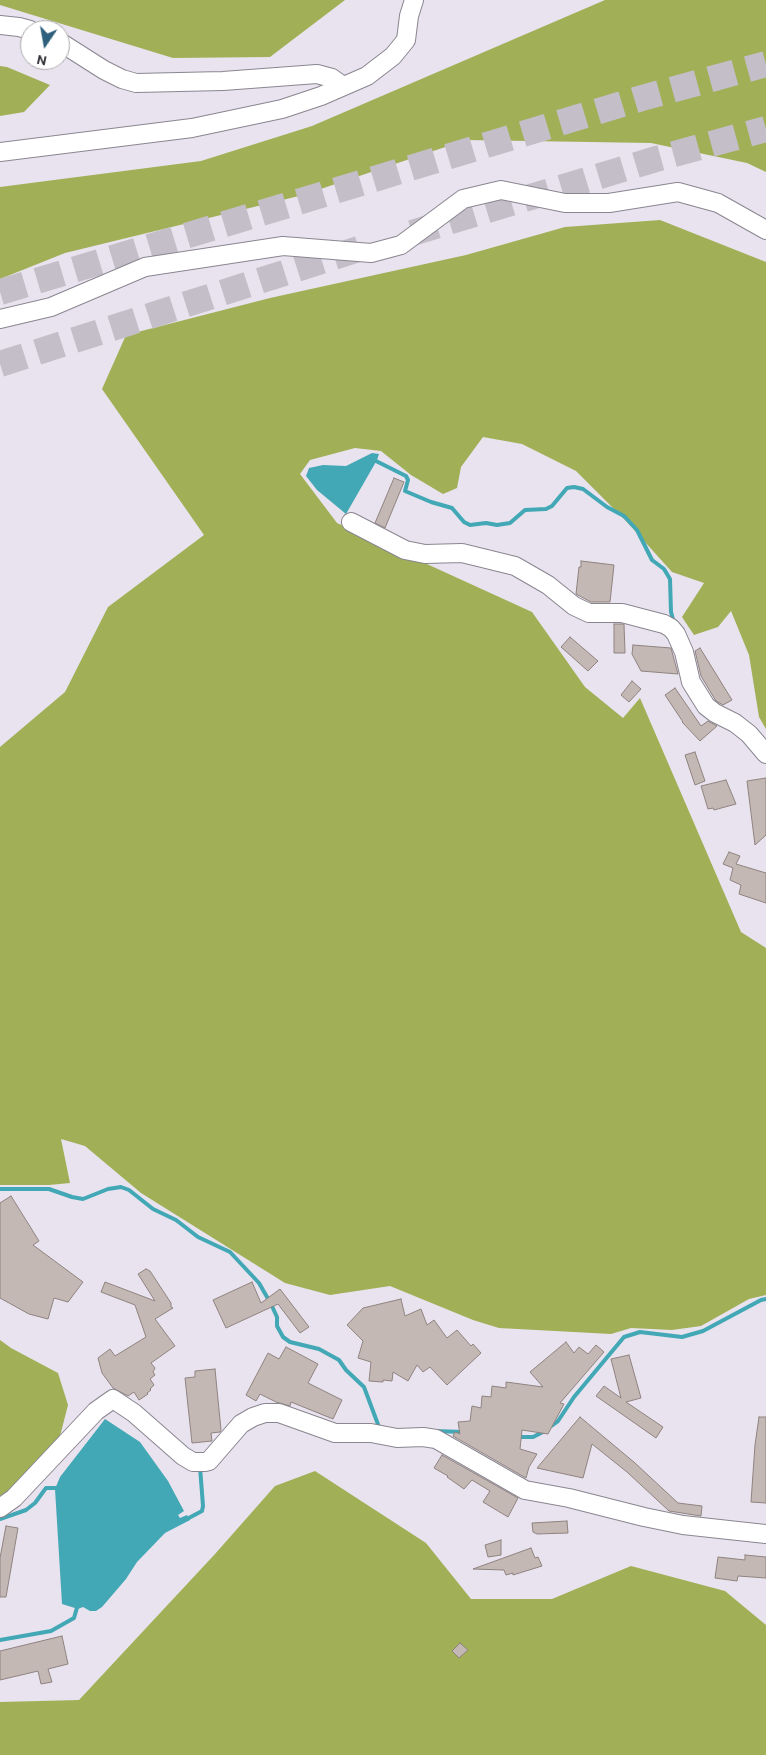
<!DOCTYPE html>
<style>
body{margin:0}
#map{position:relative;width:766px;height:1755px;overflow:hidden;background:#e8e3ee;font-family:Overpass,sans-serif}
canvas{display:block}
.north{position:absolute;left:20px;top:20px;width:50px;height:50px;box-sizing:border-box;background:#fff;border:1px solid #ababad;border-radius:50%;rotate:192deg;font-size:14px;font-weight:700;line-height:20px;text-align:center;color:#2e2c31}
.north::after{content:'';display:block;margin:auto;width:18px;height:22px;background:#2e5f7d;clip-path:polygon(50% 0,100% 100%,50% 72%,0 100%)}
</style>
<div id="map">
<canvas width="766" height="1755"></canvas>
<div class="north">N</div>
</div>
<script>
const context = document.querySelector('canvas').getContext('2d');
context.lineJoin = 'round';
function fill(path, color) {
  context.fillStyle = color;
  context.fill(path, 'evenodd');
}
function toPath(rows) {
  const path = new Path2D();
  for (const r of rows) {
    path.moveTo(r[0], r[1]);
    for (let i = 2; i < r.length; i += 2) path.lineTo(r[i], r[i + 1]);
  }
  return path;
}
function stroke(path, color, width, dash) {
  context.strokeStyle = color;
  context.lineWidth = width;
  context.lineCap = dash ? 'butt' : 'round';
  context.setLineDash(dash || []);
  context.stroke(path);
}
fill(toPath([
 [0,0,345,0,270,57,173,58,0,5],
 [605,0,766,0,766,172,747,163,651,143,466,140,303,195,65,253,0,279,0,187,201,161,312,126],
 [0,66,7,67,50,85,24,112,0,116],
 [660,220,766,262,766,729,759,717,749,655,731,611,718,627,694,635,682,617,704,583,672,572,626,521,576,471,522,444,483,437,461,467,457,488,443,494,411,475,381,451,355,448,310,460,300,474,337,523,532,612,585,687,623,718,640,698,741,932,766,948,766,1295,749,1299,701,1326,672,1330,631,1328,611,1334,499,1328,473,1320,390,1286,330,1295,285,1283,141,1193,85,1146,61,1139,70,1183,49,1185,0,1185,0,747,65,692,108,607,204,535,102,389,126,335,270,298,466,255,565,227],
 [0,1340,11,1348,58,1373,68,1405,59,1440,7,1494,0,1498],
 [315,1471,426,1543,471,1599,552,1599,631,1566,725,1591,766,1625,766,1755,0,1755,0,1702,79,1700,215,1554,275,1486]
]), '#a1b056');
fill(toPath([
 [372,453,379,454,377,460,346,514,317,490,306,476,309,468,323,465,346,466],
 [105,1419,140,1442,168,1481,184,1511,178,1515,180,1518,187,1515,190,1520,165,1533,137,1562,126,1579,102,1607,96,1611,90,1611,83,1607,78,1609,62,1604,55,1489,60,1477]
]), '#43a8b5');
stroke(toPath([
 [372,459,406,476,408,480,405,491,431,502,452,508,464,522,470,525,486,523,497,525,510,523,525,510,546,509,552,506,567,488,574,487,583,489,607,507,624,516,637,530,652,560,664,569,670,579,671,612,674,623],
 [0,1189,49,1189,72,1197,83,1199,108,1189,121,1187,129,1190,153,1209,176,1220,198,1237,230,1252,259,1283,271,1304,277,1317,277,1326,283,1337,290,1342,319,1349,339,1360,346,1370,364,1387,379,1427],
 [551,1426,558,1421,574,1397,624,1337,640,1332,682,1337,703,1331,761,1300,766,1299],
 [435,1431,463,1432],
 [516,1437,533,1437,545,1431],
 [0,1519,26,1510,35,1503,46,1488,59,1488],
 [185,1520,202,1511,203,1506,200,1467],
 [0,1640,51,1631,74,1618,78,1604]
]), '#43a8b5', 4);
const building = toPath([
 [394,478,404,482,385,528,375,523,394,478],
 [581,561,614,565,610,602,591,602,576,594,579,567,581,567,581,561],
 [614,624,624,624,625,653,614,653,614,624],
 [570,637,598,661,588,671,561,647,570,637],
 [633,645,671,648,678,674,641,671,632,654,633,645],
 [700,648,732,700,723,705,716,701,701,676,695,651,700,648],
 [632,681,641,689,629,702,621,695,632,681],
 [675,688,701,726,708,721,717,726,700,741,682,722,683,722,665,695,675,688],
 [695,752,705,781,695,785,685,755,695,752],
 [766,778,766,835,755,845,747,781,766,778],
 [726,780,736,804,714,810,713,808,708,809,701,786,726,780],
 [729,852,740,856,736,864,766,873,766,903,739,894,741,885,730,880,733,868,723,864,729,852],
 [11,1196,39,1241,33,1245,83,1282,68,1302,54,1298,48,1319,29,1314,0,1298,0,1203,11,1196],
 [146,1269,150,1271,171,1303,171,1307,173,1308,155,1319,175,1346,151,1363,155,1368,153,1372,155,1375,150,1379,154,1385,150,1389,151,1390,147,1393,148,1394,139,1400,134,1392,128,1396,113,1388,102,1373,98,1358,110,1349,115,1356,146,1337,135,1305,101,1292,105,1282,155,1301,138,1274,146,1269],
 [252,1282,261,1303,280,1289,309,1327,300,1333,278,1304,226,1328,213,1300,252,1282],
 [401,1299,405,1316,421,1309,427,1325,434,1320,447,1338,457,1330,471,1346,473,1344,481,1353,447,1385,430,1367,423,1372,417,1365,408,1381,393,1372,392,1381,383,1380,383,1382,369,1381,371,1362,358,1358,363,1341,347,1325,363,1308,401,1299],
 [566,1342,574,1353,579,1347,588,1354,596,1345,604,1352,560,1403,564,1404,548,1434,522,1430,520,1449,537,1454,529,1467,526,1478,453,1436,455,1432,460,1434,458,1422,470,1421,472,1406,481,1408,482,1396,491,1397,492,1386,506,1388,506,1382,543,1387,530,1372,566,1342],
 [286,1347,318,1364,308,1383,342,1400,333,1419,291,1402,290,1406,276,1402,260,1394,256,1401,246,1395,268,1353,279,1359,286,1347],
 [629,1355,641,1398,626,1402,663,1427,656,1438,596,1396,604,1386,621,1398,611,1359,629,1355],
 [215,1369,221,1430,220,1432,211,1433,212,1441,192,1443,185,1378,195,1377,195,1371,215,1369],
 [580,1417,635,1463,678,1503,702,1506,701,1516,669,1511,627,1472,592,1444,583,1478,537,1468,580,1417],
 [759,1417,766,1417,766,1503,751,1502,755,1445,759,1417],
 [442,1455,518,1498,508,1517,483,1502,490,1491,472,1480,464,1489,447,1477,448,1476,434,1468,442,1455],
 [567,1521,568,1533,537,1534,533,1532,532,1523,567,1521],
 [6,1526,18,1528,6,1597,0,1597,0,1558,6,1526],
 [501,1540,501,1555,488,1557,485,1545,501,1540],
 [531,1548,535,1558,538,1557,542,1566,513,1575,513,1573,506,1575,504,1570,473,1569,531,1548],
 [745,1555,766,1557,766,1578,738,1576,737,1581,715,1578,718,1557,745,1560,745,1555],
 [62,1636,68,1664,48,1669,52,1682,41,1684,38,1671,0,1680,0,1651,62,1636],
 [460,1643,468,1650,459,1658,452,1651,460,1643]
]);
fill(building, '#c4b8b4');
stroke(building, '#8f8380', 1);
stroke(toPath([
 [412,233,656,159,766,129],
 [0,292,642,98,766,64],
 [0,364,362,248]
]), '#c3bec8', 26, [26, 13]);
const minor = toPath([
 [0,25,19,27,30,30],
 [60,42,104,70,122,79,136,83,223,81,317,74,332,78,343,86],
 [0,152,192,128,282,109,321,96,367,76,393,56,406,40,409,16,414,0],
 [0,319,51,307,145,267,283,246,371,253,401,245,463,199,501,190,565,203,609,203,678,192,718,203,766,230],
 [351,522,405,550,425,554,462,553,515,566,548,585,574,606,589,613,622,613,664,624,671,628,676,634,684,652,691,682,706,706,715,713,735,723,749,734,766,754],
 [0,1508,14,1498,96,1411,113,1399,134,1413,183,1456,193,1462,205,1462,209,1461,241,1424,253,1417,265,1413,279,1413,335,1433,371,1433,397,1438,423,1437,436,1439,525,1490,569,1498,644,1517,683,1525,766,1534]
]);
stroke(minor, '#8a8690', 20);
stroke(minor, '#fff', 18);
</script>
